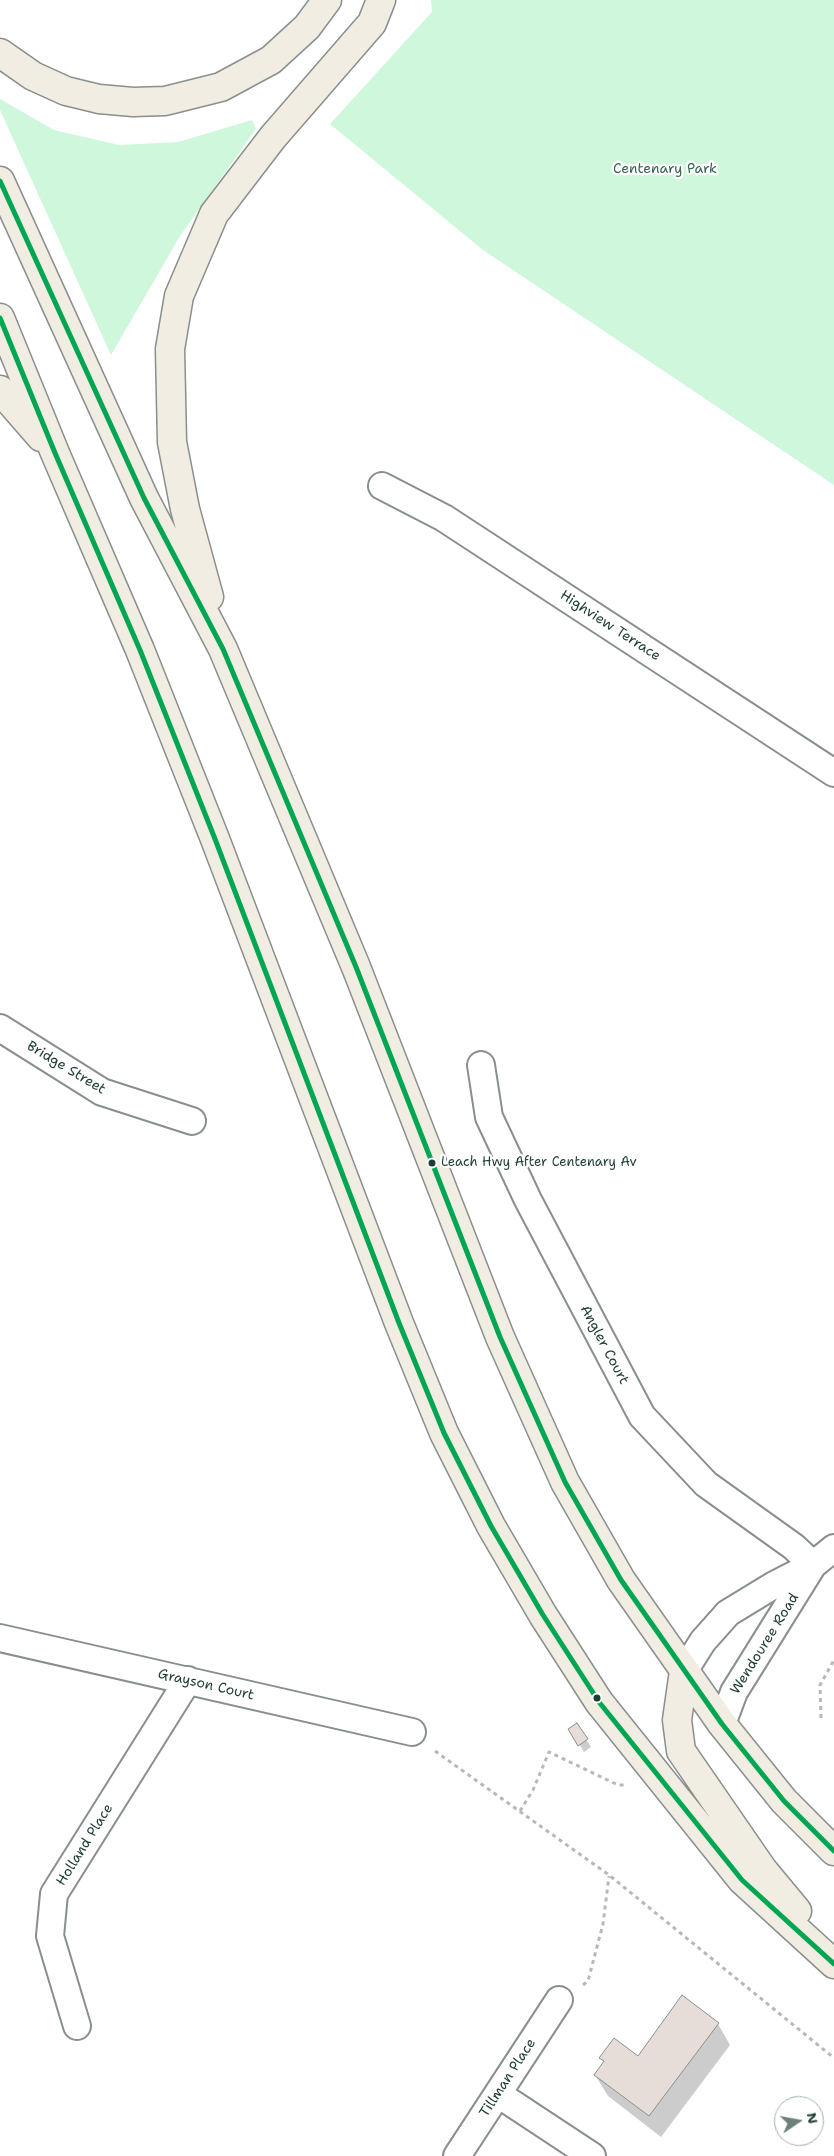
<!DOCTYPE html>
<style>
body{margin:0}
#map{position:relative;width:834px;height:2156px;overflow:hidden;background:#fff;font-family:"Shantell Sans",sans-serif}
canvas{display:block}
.north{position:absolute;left:774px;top:2096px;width:50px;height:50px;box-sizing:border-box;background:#fff;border:1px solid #a5b1ae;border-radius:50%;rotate:78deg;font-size:14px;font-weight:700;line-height:20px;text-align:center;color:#1f3d34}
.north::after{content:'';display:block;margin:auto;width:18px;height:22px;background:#6d817b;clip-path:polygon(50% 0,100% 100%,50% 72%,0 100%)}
</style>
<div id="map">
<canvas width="834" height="2156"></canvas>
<div class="north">N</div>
</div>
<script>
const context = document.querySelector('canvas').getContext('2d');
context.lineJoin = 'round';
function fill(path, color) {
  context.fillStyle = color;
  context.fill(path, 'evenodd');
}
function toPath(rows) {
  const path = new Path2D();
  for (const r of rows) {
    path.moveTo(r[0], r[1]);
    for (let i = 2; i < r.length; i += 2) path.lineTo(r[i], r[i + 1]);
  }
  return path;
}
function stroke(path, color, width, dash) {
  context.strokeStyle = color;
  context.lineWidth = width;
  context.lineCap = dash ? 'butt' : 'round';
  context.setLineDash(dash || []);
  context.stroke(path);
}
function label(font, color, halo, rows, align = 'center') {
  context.font = font + ' "Shantell Sans",sans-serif';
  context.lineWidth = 4.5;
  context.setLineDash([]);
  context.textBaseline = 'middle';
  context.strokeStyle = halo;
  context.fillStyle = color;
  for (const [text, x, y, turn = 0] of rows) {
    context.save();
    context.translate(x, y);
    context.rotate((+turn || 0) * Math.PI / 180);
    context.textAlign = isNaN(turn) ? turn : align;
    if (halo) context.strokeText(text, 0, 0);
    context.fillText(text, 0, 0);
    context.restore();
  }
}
fill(toPath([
 [431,0,834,0,834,485,483,250,330,124,432,12],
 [0,99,54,130,119,145,178,142,252,120,256,129,180,236,111,355,0,110]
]), '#cff7dc');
fill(toPath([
 [577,1725,591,1747,584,1752,570,1729],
 [718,2024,730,2045,661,2137,608,2096,595,2075,604,2063,601,2058,638,2058]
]), '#0003');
const building = toPath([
 [577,1723,588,1739,578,1746,568,1729,577,1723],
 [682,1995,719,2023,649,2116,594,2075,604,2061,599,2058,614,2038,638,2056,682,1995]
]);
fill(building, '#e7ddd8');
stroke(building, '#898f8d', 1);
const minor = toPath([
 [382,486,444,518,834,773],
 [0,1028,102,1092,192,1121],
 [481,1065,489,1117,528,1200,642,1416,706,1484,794,1547,813,1565],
 [0,1638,412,1732],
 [684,1671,703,1641,728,1613,774,1585,813,1565,834,1548],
 [722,1724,734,1692,813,1565],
 [77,2026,50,1936,54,1894,188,1680],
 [498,2094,592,2156],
 [457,2156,559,2000]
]);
const trunk = toPath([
 [0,53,33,76,66,91,99,99,133,102,165,101,221,87,271,60,307,27,327,0],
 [0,181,144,498,223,649,356,967,500,1337,565,1482,621,1580,722,1724,784,1801,834,1851],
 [0,318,55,453,140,650,215,839,399,1323,444,1433,491,1526,543,1615,599,1702,742,1880,834,1964],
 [0,390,41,437],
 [209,597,185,509,172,442,170,349,179,296,214,214,273,137,372,23,381,0],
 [684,1671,677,1720,681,1751,763,1870,797,1911]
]);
stroke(minor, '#898f8d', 30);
stroke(trunk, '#898f8d', 31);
stroke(toPath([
 [821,1718,820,1685,834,1660],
 [435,1751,609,1875,834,2058],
 [520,1811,533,1790,549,1752,618,1785,627,1785],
 [583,1985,588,1981,603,1924,609,1876]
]), '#b6b9b8', 3, [4, 4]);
stroke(minor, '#fff', 26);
stroke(trunk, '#f1ede2', 28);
stroke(toPath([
 [0,181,144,498,223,649,356,967,500,1337,565,1482,621,1580,722,1724,784,1801,834,1851],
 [0,318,55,453,140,650,215,839,399,1323,444,1433,491,1526,543,1615,599,1702,742,1880,834,1964]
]), '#00a651', 5);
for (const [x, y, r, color] of [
 [432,1163,4.5,"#1f3d34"],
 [597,1698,4.5,"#1f3d34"]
]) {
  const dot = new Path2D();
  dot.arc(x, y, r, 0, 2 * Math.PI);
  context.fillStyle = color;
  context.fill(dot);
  stroke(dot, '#fff', 2);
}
label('13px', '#1f3d34', '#fff', [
 ["Leach Hwy After Centenary Av",441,1163]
], 'left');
label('14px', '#3a6150', '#fff', [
 ["Centenary Park",665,169]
]);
label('14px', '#1f3d34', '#fff', [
 ["Highview Terrace",610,626,33],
 ["Bridge Street",66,1068,31],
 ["Angler Court",604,1345,62],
 ["Wendouree Road",765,1644,-58],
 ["Grayson Court",206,1685,13],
 ["Holland Place",85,1845,-58],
 ["Tillman Place",508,2078,-57]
]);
</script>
